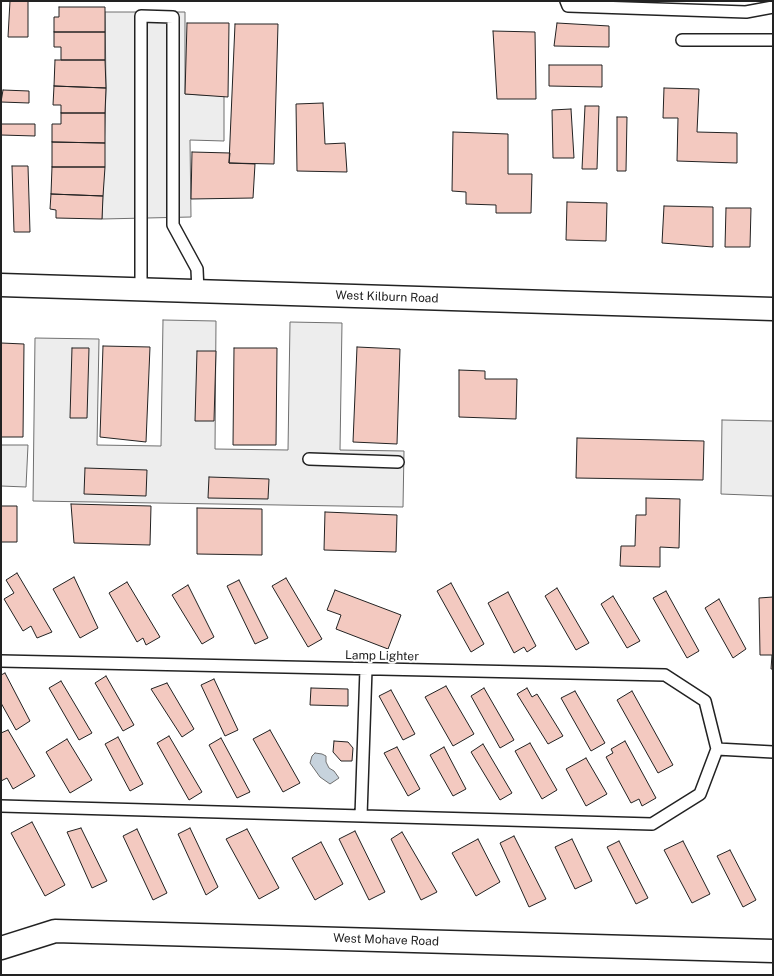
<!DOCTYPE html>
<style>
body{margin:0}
#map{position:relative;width:774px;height:976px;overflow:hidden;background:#fff;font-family:"Public Sans",sans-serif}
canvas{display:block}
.frame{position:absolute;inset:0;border:2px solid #222;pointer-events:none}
</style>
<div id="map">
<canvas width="774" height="976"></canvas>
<div class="frame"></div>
</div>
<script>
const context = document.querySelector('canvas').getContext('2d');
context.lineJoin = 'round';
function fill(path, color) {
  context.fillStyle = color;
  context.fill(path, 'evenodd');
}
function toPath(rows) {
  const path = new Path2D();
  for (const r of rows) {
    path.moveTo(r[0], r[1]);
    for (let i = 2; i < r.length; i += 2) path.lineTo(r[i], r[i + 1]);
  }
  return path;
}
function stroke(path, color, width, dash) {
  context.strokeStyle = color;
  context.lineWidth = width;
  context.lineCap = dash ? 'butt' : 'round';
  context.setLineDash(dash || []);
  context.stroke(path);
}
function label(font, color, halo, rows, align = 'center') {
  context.font = font + ' "Public Sans",sans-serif';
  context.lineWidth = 4;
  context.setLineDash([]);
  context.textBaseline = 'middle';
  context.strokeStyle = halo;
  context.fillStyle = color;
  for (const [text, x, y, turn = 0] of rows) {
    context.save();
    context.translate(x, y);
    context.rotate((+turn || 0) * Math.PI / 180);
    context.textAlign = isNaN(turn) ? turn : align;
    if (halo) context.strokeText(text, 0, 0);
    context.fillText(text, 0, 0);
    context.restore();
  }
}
const parking = toPath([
 [105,12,185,12,185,94,224,96,224,141,190,140,191,217,102,219,106,88,105,12],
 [163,320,216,321,215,449,288,450,290,322,342,323,340,450,404,451,403,507,33,501,35,338,99,339,97,445,161,446,163,320],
 [722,420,773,421,773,496,721,494,722,420],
 [1,445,28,445,26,487,1,486,1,445]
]);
fill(parking, '#ededed');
stroke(parking, '#6f6f6f', 1);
const water = toPath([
 [315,753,322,754,326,756,326,762,329,768,334,771,339,778,330,784,320,777,310,763,312,756,315,753]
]);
fill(water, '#c7d3dd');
stroke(water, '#6f6f6f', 1);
const building = toPath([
 [10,1,28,1,28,37,8,37,10,1],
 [59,7,105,7,105,32,54,32,54,17,59,17,59,7],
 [187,23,229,23,228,97,185,94,187,23],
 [557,23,609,26,609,47,554,46,557,23],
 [235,24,278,24,274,164,229,163,235,24],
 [493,31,535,32,536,99,497,99,493,31],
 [54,32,105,32,105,60,61,60,61,47,54,47,54,32],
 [55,60,105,60,106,88,54,86,55,60],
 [549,65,602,65,602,87,549,86,549,65],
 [54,86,106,88,105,113,61,113,61,105,53,105,54,86],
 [664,88,699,89,697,132,737,133,737,163,677,161,678,118,663,118,664,88],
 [3,90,29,91,29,103,1,102,3,90],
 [323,103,325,144,345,143,347,172,297,171,296,104,323,103],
 [585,106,599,106,597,169,582,169,585,106],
 [571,109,574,158,553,158,552,110,571,109],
 [61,113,105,113,105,143,52,142,52,124,61,124,61,113],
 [617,117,627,117,626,171,617,171,617,117],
 [1,124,35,124,35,136,1,135,1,124],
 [453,132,508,134,508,174,532,174,531,213,496,213,496,205,466,204,466,192,452,191,453,132],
 [52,142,105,143,105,167,52,167,52,142],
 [192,152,230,153,229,163,255,164,253,198,191,199,192,152],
 [12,166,28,166,30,232,14,232,12,166],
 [52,167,105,167,103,196,51,194,52,167],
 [51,194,103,196,102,219,56,218,56,210,50,209,51,194],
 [567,202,607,203,606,241,566,240,567,202],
 [664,206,713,207,713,247,662,243,664,206],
 [726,208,751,208,750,247,725,247,726,208],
 [1,343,24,344,23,437,1,437,1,343],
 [103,346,150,347,146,442,100,437,103,346],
 [357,347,400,349,397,444,353,442,357,347],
 [72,348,89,348,87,418,70,418,72,348],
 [234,348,277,348,276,445,233,445,234,348],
 [197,351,216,351,214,421,195,421,197,351],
 [459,370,485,371,485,379,517,379,516,419,459,417,459,370],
 [577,438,704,441,703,480,576,478,577,438],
 [85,468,147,470,146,496,84,494,85,468],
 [209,477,269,479,268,499,208,498,209,477],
 [646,498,680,499,679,548,660,547,660,567,620,566,621,546,635,546,636,515,646,515,646,498],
 [71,504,151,506,150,545,74,543,71,504],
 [1,506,17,506,17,542,1,542,1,506],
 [197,508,262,509,262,555,197,554,197,508],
 [325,512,397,515,396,552,324,550,325,512],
 [17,573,52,632,37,638,31,626,23,631,4,599,14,593,6,580,17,573],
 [74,577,98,628,80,638,53,589,74,577],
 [286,578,322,639,308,647,272,586,286,578],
 [239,580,268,638,255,644,227,586,239,580],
 [127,582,160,637,146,645,143,638,137,642,109,593,127,582],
 [451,583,484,644,471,652,437,591,451,583],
 [188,585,214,637,202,644,172,595,188,585],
 [557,588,589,643,576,650,545,596,557,588],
 [335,590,401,615,388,649,336,629,341,615,327,610,335,590],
 [666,591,699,651,687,658,653,598,666,591],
 [508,592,536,646,527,652,524,647,514,653,488,603,508,592],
 [613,596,640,641,627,648,601,604,613,596],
 [773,597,773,669,771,669,772,655,760,655,759,598,773,597],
 [719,599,746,649,733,658,705,608,719,599],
 [5,673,30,721,16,730,1,703,1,675,5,673],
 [106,676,134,725,123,731,95,683,106,676],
 [214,679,238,730,225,736,201,685,214,679],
 [61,681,92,733,79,740,49,688,61,681],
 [167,683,194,729,182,737,151,689,167,683],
 [446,686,474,734,453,746,425,697,446,686],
 [311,688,348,689,348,706,310,705,311,688],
 [484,688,514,740,500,748,471,696,484,688],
 [527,688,532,697,537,694,563,736,548,744,517,694,527,688],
 [391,690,415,734,403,740,379,696,391,690],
 [575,691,605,743,591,751,561,698,575,691],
 [632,691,673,765,658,773,617,700,632,691],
 [8,730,35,776,13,789,7,778,1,781,1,733,8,730],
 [270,730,300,783,283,792,253,739,270,730],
 [169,736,202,792,189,800,157,743,169,736],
 [118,737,143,784,130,791,105,744,118,737],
 [221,738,250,792,237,798,209,745,221,738],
 [67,739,92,780,70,793,46,752,67,739],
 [334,741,348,742,353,748,352,761,341,761,333,752,334,741],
 [625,741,656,798,642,806,639,799,631,803,606,757,613,753,611,749,625,741],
 [530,743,557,790,542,799,515,751,530,743],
 [483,744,512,793,500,800,471,752,483,744],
 [397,747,420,789,408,796,384,753,397,747],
 [444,747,466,789,453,796,430,755,444,747],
 [586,758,607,794,586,806,566,769,586,758],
 [32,822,65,885,45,896,11,833,32,822],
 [81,828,107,881,92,888,67,832,81,828],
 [190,828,218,887,206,895,178,834,190,828],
 [137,829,167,893,153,900,123,836,137,829],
 [247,829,279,888,259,899,226,839,247,829],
 [355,831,385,892,369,900,339,839,355,831],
 [402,832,437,892,421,900,391,839,402,832],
 [514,836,546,899,529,907,500,843,514,836],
 [478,839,500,882,476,896,452,853,478,839],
 [572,839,592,881,575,889,555,847,572,839],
 [619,841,648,898,636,904,607,847,619,841],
 [683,841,710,894,692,903,664,850,683,841],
 [321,842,343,884,315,900,292,858,321,842],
 [730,850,756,900,743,907,717,856,730,850]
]);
fill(building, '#f3c9c0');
stroke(building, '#222', 1);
const service = toPath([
 [566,1,568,6,746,12,773,7],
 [682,40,773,40],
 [141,290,141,16,173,17,173,225,197,269,198,292],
 [309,459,398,462],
 [1,661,665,675,705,701,717,749,700,794,652,824,1,806],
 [717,749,773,752],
 [361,816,366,669]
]);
const minor = toPath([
 [1,285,773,309],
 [1,948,55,931,773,951]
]);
stroke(service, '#222', 14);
stroke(minor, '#222', 25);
stroke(service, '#fff', 11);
stroke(minor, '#fff', 22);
label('12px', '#222', '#fff', [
 ["West Kilburn Road",387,297,2],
 ["Lamp Lighter",382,656,1],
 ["West Mohave Road",386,940,2]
]);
</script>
